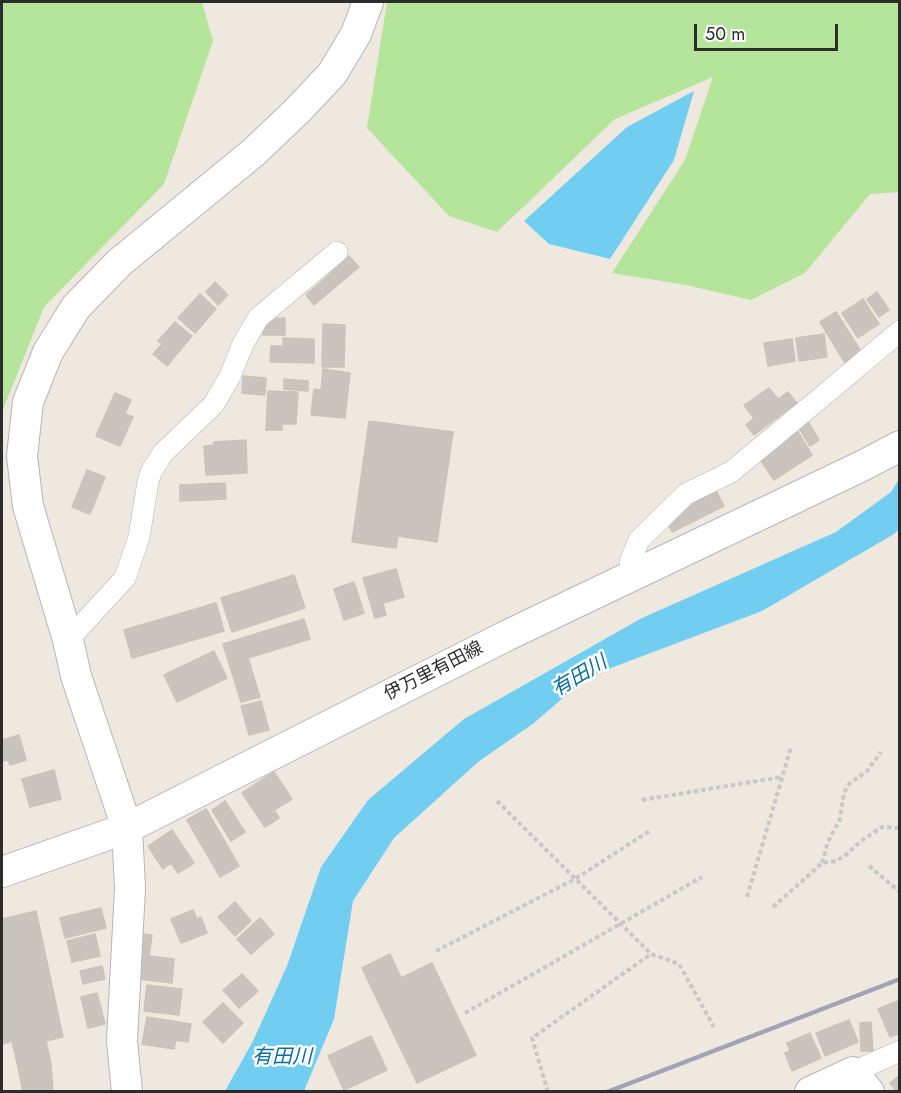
<!DOCTYPE html>
<meta charset="utf-8">
<style>
body{margin:0}
#map{position:relative;width:901px;height:1093px;overflow:hidden;background:#eee8df;font-family:Jost,sans-serif}
canvas{display:block}
.frame{position:absolute;inset:0;border:3px solid #2c2c2c;pointer-events:none}
.scale{position:absolute;left:694px;top:24px;width:144px;height:27px;box-sizing:border-box;border:3px solid #2c2c2c;border-top:0;padding-left:8px;font-size:18px;line-height:21px;white-space:nowrap;color:#2c2c2c;-webkit-text-stroke:4px #fff;paint-order:stroke}
</style>
<div id="map">
<canvas width="901" height="1093"></canvas>
<div class="frame"></div>
<div class="scale">50 m</div>
</div>
<script>
const context = document.querySelector('canvas').getContext('2d');
context.lineJoin = 'round';
function fill(path, color) {
  context.fillStyle = color;
  context.fill(path, 'evenodd');
}
function toPath(rows) {
  const path = new Path2D();
  for (const r of rows) {
    path.moveTo(r[0], r[1]);
    for (let i = 2; i < r.length; i += 2) path.lineTo(r[i], r[i + 1]);
  }
  return path;
}
function stroke(path, color, width, dash) {
  context.strokeStyle = color;
  context.lineWidth = width;
  context.lineCap = dash ? 'butt' : 'round';
  context.setLineDash(dash || []);
  context.stroke(path);
}
function label(font, color, halo, rows, align = 'center') {
  context.font = font + ' Jost,"Noto Sans JP",sans-serif';
  context.lineWidth = 5;
  context.setLineDash([]);
  context.textBaseline = 'middle';
  context.strokeStyle = halo;
  context.fillStyle = color;
  for (const [text, x, y, turn = 0] of rows) {
    context.save();
    context.translate(x, y);
    context.rotate((+turn || 0) * Math.PI / 180);
    context.textAlign = isNaN(turn) ? turn : align;
    if (halo) context.strokeText(text, 0, 0);
    context.fillText(text, 0, 0);
    context.restore();
  }
}
fill(toPath([
 [2,2,202,2,213,41,164,184,44,307,2,412],
 [387,2,899,2,899,192,870,194,805,273,751,300,686,285,612,273,685,160,713,77,615,119,497,232,449,216,367,128]
]), '#b4e59b');
fill(toPath([
 [694,91,674,160,610,259,549,244,524,221,627,127],
 [899,479,899,529,894,534,762,611,587,677,534,723,478,762,394,838,353,901,334,1019,304,1091,225,1091,253,1041,287,966,321,867,368,800,464,719,642,618,836,532,891,492]
]), '#71cef1');
const building = toPath([
 [342,256,345,260,349,256,359,267,314,305,306,295,331,273,328,269,342,256],
 [215,282,228,295,218,305,206,292,215,282],
 [877,292,889,310,879,317,867,299,877,292],
 [200,294,216,309,195,333,178,318,200,294],
 [863,299,879,324,858,338,842,313,863,299],
 [836,312,862,353,845,363,820,322,836,312],
 [263,318,285,318,285,335,263,335,263,318],
 [175,322,192,336,167,366,153,354,162,344,158,341,175,322],
 [323,324,345,325,344,367,322,367,323,324],
 [824,334,827,357,799,361,796,338,824,334],
 [283,338,314,339,314,363,270,362,271,346,283,346,283,338],
 [792,339,795,361,768,366,764,343,792,339],
 [323,369,350,373,345,418,311,415,314,389,321,390,323,369],
 [243,376,266,378,265,395,242,393,243,376],
 [284,379,308,381,308,391,284,389,284,379],
 [769,388,778,399,788,392,797,403,754,435,746,425,754,418,744,405,769,388],
 [268,391,298,392,296,424,282,424,282,430,266,430,268,391],
 [115,393,131,400,125,414,133,417,120,446,96,436,115,393],
 [369,421,453,432,437,542,398,536,396,548,352,542,369,421],
 [808,422,819,440,810,446,799,428,808,422],
 [796,429,812,455,774,480,757,455,796,429],
 [246,440,247,473,206,475,204,446,214,445,214,442,246,440],
 [87,470,105,477,90,514,72,507,87,470],
 [225,483,226,499,180,501,180,485,225,483],
 [713,485,724,506,672,532,665,517,713,485],
 [396,569,404,597,383,603,386,615,375,618,363,578,396,569],
 [294,575,305,608,232,632,221,598,294,575],
 [354,582,364,613,344,620,334,589,354,582],
 [216,603,224,631,132,658,124,630,216,603],
 [304,619,310,639,248,658,260,697,241,702,223,644,304,619],
 [214,651,227,678,177,702,164,675,214,651],
 [261,701,269,730,249,735,241,706,261,701],
 [19,735,26,760,10,765,8,760,2,761,2,740,19,735],
 [54,770,61,799,30,807,22,779,54,770],
 [274,772,292,799,274,810,279,818,265,827,242,793,274,772],
 [225,801,245,832,231,841,212,810,225,801],
 [206,809,239,866,220,877,187,820,206,809],
 [172,830,194,863,178,873,171,863,163,869,148,846,172,830],
 [235,902,251,921,235,936,218,917,235,902],
 [101,908,106,928,65,938,60,918,101,908],
 [193,910,197,919,201,917,207,933,181,943,171,919,193,910],
 [36,911,63,1037,46,1041,51,1064,19,1072,12,1041,2,1044,2,919,36,911],
 [260,918,274,934,251,954,237,939,260,918],
 [135,933,152,935,149,956,174,959,172,983,129,978,135,933],
 [95,934,100,956,72,962,67,941,95,934],
 [390,954,401,978,432,963,476,1055,417,1083,362,968,390,954],
 [102,966,105,979,83,984,80,971,102,966],
 [242,974,258,991,239,1008,223,990,242,974],
 [147,985,182,989,179,1015,144,1011,147,985],
 [97,993,105,1024,88,1028,81,997,97,993],
 [900,1000,900,1033,890,1037,878,1009,900,1000],
 [223,1003,243,1023,223,1043,203,1022,223,1003],
 [147,1017,191,1024,188,1042,176,1040,174,1049,142,1044,147,1017],
 [849,1020,858,1042,825,1056,816,1033,849,1020],
 [871,1022,873,1051,861,1051,860,1023,871,1022],
 [810,1033,821,1058,792,1071,785,1053,790,1051,787,1043,810,1033],
 [371,1036,387,1070,344,1090,328,1056,371,1036],
 [51,1064,53,1092,23,1092,19,1072,51,1064],
 [900,1075,900,1092,897,1092,890,1083,900,1075]
]);
fill(building, '#cac4be');
stroke(building, '#cac4b8', 1.5);
const street = toPath([
 [634,574,630,562,639,540,686,494,731,472,818,400,900,331],
 [68,640,125,578,139,537,148,482,151,472,163,453,214,404,230,376,243,344,258,318,337,252],
 [853,1072,900,1051]
]);
const secondary = toPath([
 [2,872,127,828,506,636,864,465,900,446],
 [127,1092,122,1041,130,888,127,828,76,676,68,640,28,506,22,456,28,402,48,352,76,307,120,262,254,152,297,111,332,74,356,34,368,2],
 [810,1092,853,1072,869,1092]
]);
stroke(street, '#b2b5c0', 22);
stroke(secondary, '#b2b5c0', 32);
stroke(toPath([
 [642,800,782,777],
 [497,801,651,954,679,964,714,1027],
 [822,863,828,842,840,819,844,793,849,784,867,771,881,752],
 [869,866,900,892],
 [747,897,791,747],
 [773,907,822,863,836,861,847,854,861,841,882,827,900,828],
 [436,951,575,879,651,830],
 [465,1013,702,877],
 [548,1092,532,1038,651,954]
]), '#c8c8c8', 4, [4.5, 3]);
stroke(street, '#fff', 21);
stroke(secondary, '#fff', 30);
stroke(toPath([
 [607,1092,900,979]
]), '#a1a4b7', 4.5);
label('18px', '#2c2c2c', '#fff', [
 ["伊万里有田線",434,672,-27]
]);
label('italic 20px', '#0c6da1', '#fff', [
 ["有田川",580,677,-31],
 ["有田川",282,1058]
]);
</script>
